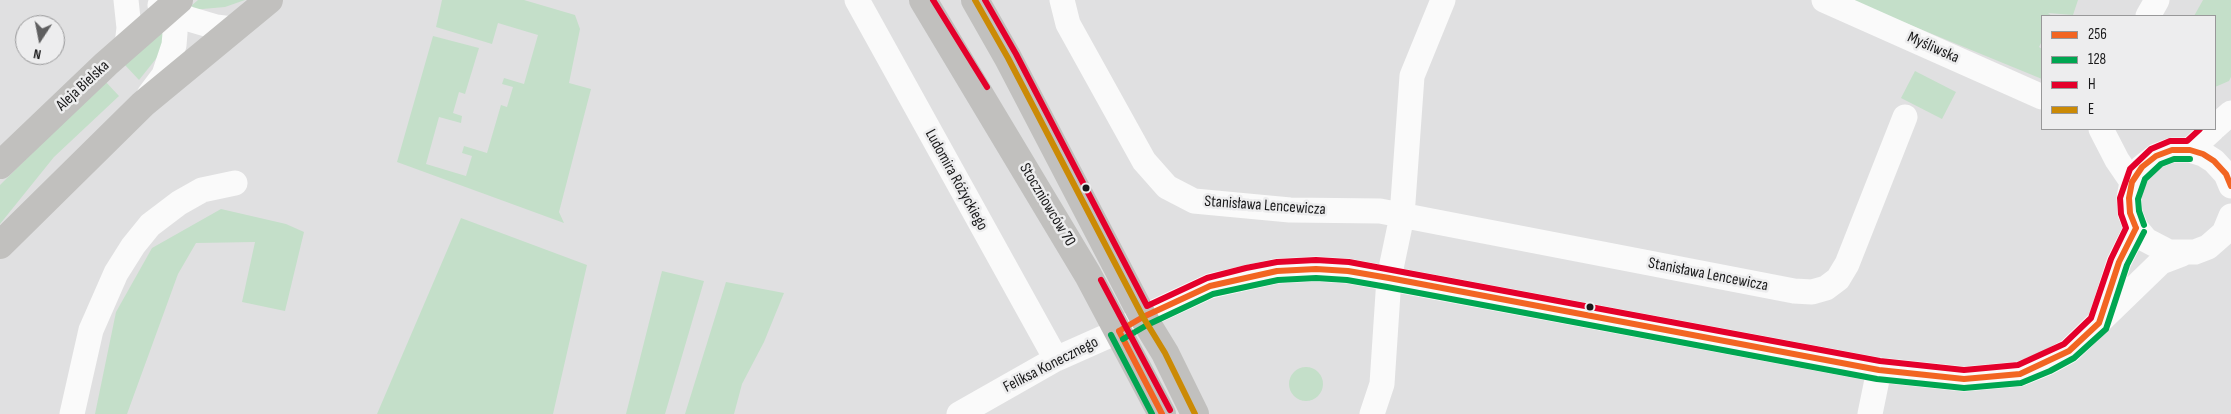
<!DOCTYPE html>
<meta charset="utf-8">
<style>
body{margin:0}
#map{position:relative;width:2231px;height:414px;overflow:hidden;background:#e0e0e1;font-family:"Sofia Sans Condensed",sans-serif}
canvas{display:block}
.legend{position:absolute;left:2041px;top:15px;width:175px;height:115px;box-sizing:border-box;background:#ededee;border:1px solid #989899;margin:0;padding:6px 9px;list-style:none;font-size:15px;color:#19191a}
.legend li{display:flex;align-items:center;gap:10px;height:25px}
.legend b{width:25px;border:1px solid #989899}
.north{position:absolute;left:15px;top:15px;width:50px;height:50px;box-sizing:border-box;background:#ededee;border:1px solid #989899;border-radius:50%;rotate:191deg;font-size:14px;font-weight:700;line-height:20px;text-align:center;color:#19191a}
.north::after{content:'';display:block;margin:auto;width:18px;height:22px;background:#5f5f60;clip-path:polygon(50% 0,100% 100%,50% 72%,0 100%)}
</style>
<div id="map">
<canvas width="2231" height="414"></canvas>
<ul class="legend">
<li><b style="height:6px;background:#f26522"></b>256</li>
<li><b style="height:6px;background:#00a651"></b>128</li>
<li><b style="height:6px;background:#e4002b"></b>H</li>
<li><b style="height:6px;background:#cb8a05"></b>E</li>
</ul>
<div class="north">N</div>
</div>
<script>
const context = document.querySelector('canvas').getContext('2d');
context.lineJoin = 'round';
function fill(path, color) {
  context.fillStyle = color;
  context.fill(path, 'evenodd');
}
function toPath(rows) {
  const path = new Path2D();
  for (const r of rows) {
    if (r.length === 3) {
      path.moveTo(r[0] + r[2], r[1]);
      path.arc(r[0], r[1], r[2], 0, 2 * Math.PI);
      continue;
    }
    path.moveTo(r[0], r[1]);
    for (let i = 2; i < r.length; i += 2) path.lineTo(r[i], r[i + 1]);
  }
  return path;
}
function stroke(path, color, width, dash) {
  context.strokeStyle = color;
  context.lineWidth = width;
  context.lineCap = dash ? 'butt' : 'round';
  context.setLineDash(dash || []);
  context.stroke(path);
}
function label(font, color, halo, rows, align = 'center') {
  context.font = font + ' "Sofia Sans Condensed",sans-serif';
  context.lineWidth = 5;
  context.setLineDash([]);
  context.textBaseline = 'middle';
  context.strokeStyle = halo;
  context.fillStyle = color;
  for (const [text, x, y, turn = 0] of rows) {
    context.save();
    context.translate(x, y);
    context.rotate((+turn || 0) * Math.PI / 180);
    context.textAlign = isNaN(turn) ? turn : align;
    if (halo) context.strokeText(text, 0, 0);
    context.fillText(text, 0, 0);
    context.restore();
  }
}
fill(toPath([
 [198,0,245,0,225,7,191,10,191,6],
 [442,0,524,0,575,15,580,29,569,83,591,89,559,212,564,223,397,162,433,36,479,48,465,94,459,92,453,113,462,116,461,123,439,117,426,164,466,176,472,156,462,153,464,146,487,153,501,105,507,107,513,87,502,84,504,78,524,84,538,35,498,23,492,44,436,27],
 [1834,0,2078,0,2073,15,2048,13,2052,16,2042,16,2042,41,2039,47,2042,49,2042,79,1864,6],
 [2203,0,2231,0,2231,77,2229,81,2215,87,2215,16,2194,16],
 [165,30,163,50,139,80,124,64],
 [1915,71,1956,92,1942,119,1901,98],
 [105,81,119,96,54,157,0,224,0,185],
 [221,209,286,224,304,232,285,311,242,302,255,242,196,243,178,274,127,414,95,414,116,312,152,248],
 [461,218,587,265,553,414,377,414],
 [662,271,704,281,665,414,626,414],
 [726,282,784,293,764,342,742,384,734,414,685,414],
 [1306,384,17]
]), '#c4dfc9');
stroke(toPath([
 [126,0,129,28,127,45],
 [857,0,1056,359],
 [1062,0,1068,24,1144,161,1167,187,1194,201,1290,210,1380,211,1794,291,1812,292,1826,288,1838,279,1847,264,1905,117],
 [1824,0,2042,97],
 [160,5,189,19,216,27,232,29],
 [2148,16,2157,0],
 [149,95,164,75,174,45,175,33,168,0],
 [2215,127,2231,113],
 [2101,129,2117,160,2132,182],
 [2190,150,2213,129],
 [2231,186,2226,174,2214,161,2203,154,2190,150,2172,150,2156,156,2142,167,2132,182,2129,198,2130,213,2136,228,2146,240,2169,252,2195,252,2208,247,2224,233,2231,216],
 [2101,318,2119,262,2136,228],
 [72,414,91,330,116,273,133,246,150,225,179,203,202,190,235,183],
 [959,414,1056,359,1119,331,1143,317,1210,286,1277,271,1316,269,1348,271,1879,370,1964,379,2020,374,2047,363,2069,351,2161,262,2182,254],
 [1372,414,1382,384,1389,278,1402,216,1412,76,1443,0],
 [1870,414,1879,370]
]), '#fafafa', 25);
stroke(toPath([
 [923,0,1088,275,1162,414],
 [975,0,1008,58,1143,317,1165,353,1195,414],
 [0,165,106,64,179,0],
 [0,245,143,104,269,0]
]), '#c1c0be', 28);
stroke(toPath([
 [2136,228,2130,213,2129,198,2132,182,2142,167,2156,156,2172,150,2190,150,2203,154,2214,161,2226,174,2231,186],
 [1119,331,1143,317,1210,286,1277,271,1316,269,1348,271,1389,278,1879,370,1964,379,2020,374,2069,351,2099,323,2119,262,2136,228],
 [1119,331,1162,414]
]), '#f26522', 6);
stroke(toPath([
 [2144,225,2139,211,2138,199,2145,179,2161,164,2174,159,2190,159],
 [1111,335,1152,414],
 [1123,339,1147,325,1213,294,1278,280,1316,278,1347,280,1387,287,1877,379,1964,388,2021,383,2050,371,2074,358,2106,329,2127,265,2144,232]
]), '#00a651', 6);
stroke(toPath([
 [933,0,987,87],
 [985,0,1016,54,1147,306,1207,278,1246,268,1277,262,1316,260,1349,262,1880,361,1964,370,2018,365,2064,344,2091,318,2111,259,2126,228,2121,214,2120,198,2130,169,2151,149,2170,141,2187,141,2200,129],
 [1101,280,1170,410]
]), '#e4002b', 6);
stroke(toPath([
 [975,0,1008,58,1143,317,1165,353,1195,414]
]), '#cb8a05', 6);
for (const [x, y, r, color] of [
 [1086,188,4.5,"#19191a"],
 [1590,307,4.5,"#19191a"]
]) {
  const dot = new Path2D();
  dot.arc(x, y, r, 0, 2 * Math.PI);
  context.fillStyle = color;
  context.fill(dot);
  stroke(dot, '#ededee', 2);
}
label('16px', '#19191a', '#ededee', [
 ["Myśliwska",1933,48,24],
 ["Aleja Bielska",83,86,-43],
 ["Ludomira Różyckiego",956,180,61],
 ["Stoczniowców 70",1047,205,59],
 ["Stanisława Lencewicza",1265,206,4],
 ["Stanisława Lencewicza",1708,275,11],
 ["Feliksa Konecznego",1051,365,-27]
]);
</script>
